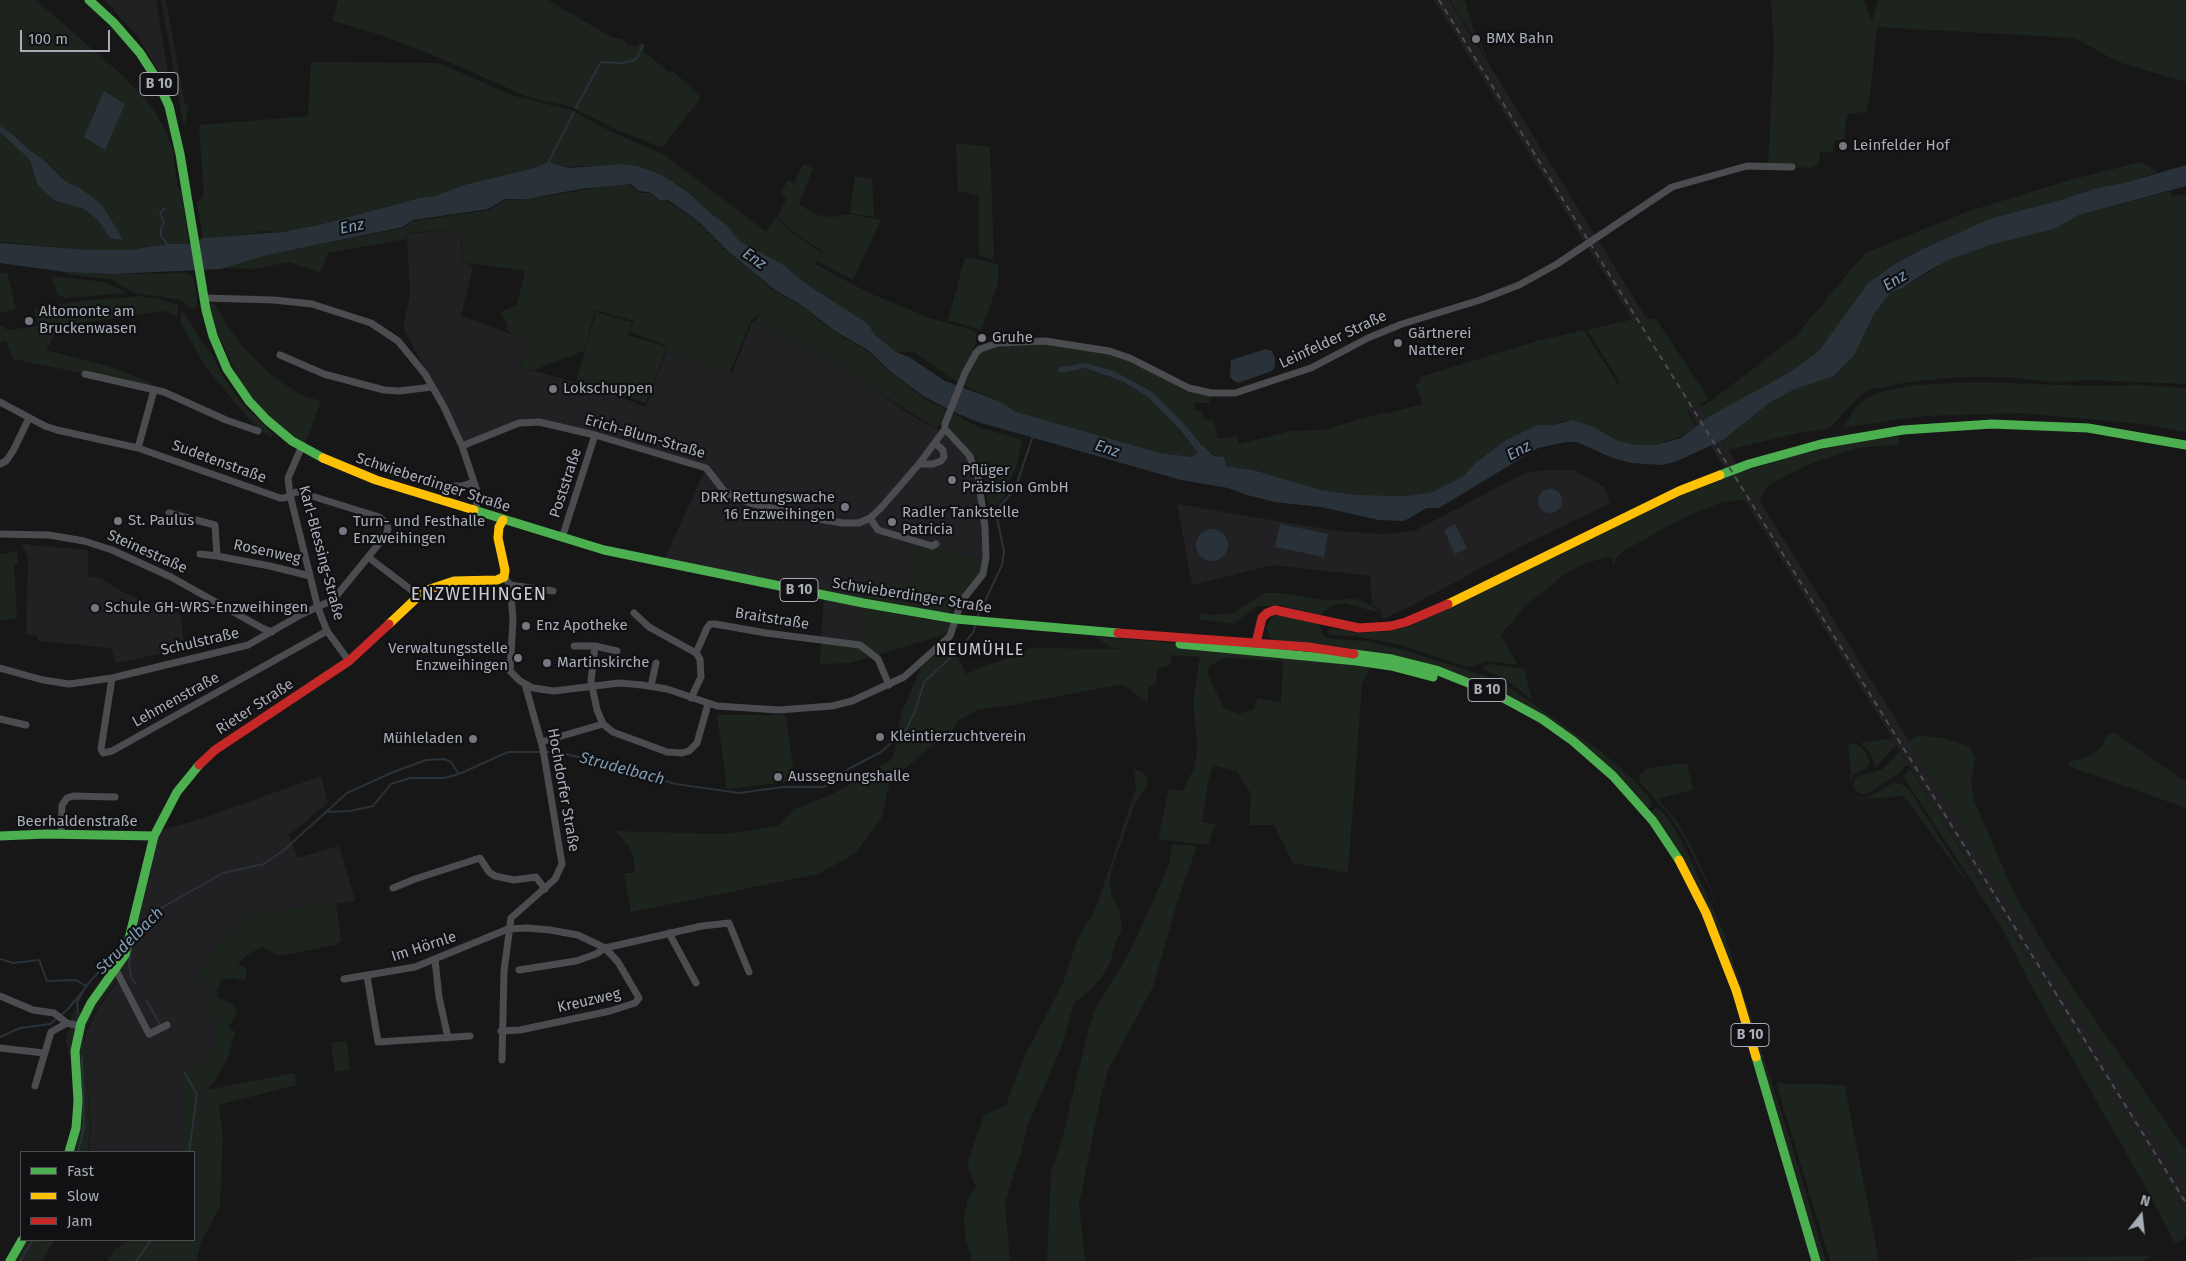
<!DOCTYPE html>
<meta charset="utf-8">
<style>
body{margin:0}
#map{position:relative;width:2186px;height:1261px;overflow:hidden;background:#171717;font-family:"Fira Sans",sans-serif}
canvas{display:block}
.legend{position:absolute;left:20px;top:1151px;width:175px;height:90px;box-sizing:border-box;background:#111113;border:1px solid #4d4f55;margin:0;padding:6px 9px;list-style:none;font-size:15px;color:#a8adb8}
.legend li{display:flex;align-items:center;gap:10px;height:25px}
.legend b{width:25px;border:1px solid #4d4f55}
.north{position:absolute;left:2116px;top:1191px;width:50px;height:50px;-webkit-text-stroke:4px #111113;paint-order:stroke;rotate:16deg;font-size:14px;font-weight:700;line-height:20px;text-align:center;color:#a8adb8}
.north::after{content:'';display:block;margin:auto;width:18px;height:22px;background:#a8adb8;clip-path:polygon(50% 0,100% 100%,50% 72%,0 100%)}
.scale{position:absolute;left:20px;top:30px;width:90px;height:22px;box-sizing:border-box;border:2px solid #a8adb8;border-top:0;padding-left:6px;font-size:15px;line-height:18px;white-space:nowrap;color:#a8adb8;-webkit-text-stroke:4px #111113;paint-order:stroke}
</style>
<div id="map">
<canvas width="2186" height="1261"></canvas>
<ul class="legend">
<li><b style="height:6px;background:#4caf50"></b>Fast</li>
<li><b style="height:6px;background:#ffc107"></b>Slow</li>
<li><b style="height:6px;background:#c62828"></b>Jam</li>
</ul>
<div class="north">N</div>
<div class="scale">100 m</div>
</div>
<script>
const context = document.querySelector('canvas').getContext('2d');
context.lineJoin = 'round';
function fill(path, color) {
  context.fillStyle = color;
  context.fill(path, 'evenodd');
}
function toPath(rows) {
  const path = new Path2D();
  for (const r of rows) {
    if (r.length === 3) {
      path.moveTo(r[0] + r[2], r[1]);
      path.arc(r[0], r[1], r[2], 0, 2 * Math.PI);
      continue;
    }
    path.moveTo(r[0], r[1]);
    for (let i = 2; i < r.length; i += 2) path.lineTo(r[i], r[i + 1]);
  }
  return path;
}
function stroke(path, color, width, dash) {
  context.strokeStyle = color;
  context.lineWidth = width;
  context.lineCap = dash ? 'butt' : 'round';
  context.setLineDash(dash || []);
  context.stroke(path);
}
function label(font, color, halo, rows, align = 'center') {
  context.font = font + ' "Fira Sans",sans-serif';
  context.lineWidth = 4.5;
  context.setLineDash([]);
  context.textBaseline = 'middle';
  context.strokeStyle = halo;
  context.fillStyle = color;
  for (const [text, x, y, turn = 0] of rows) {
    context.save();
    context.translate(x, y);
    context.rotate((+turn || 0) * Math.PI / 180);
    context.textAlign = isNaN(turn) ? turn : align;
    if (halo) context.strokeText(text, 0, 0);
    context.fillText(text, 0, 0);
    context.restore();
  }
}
fill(toPath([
 [105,0,156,0,170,85,167,86,138,37],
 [1434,0,1449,0,2022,923,2026,926,2049,964,2048,965,2186,1187,2186,1211],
 [461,229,462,259,473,267,461,316,502,330,527,341,520,367,599,389,646,407,666,352,732,373,752,322,826,356,911,415,949,436,963,450,977,476,985,561,938,549,906,586,865,601,663,562,707,466,539,420,465,444,403,328,410,295,407,234],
 [1547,470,1573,470,1604,487,1610,503,1520,547,1409,607,1383,619,1380,610,1372,605,1370,576,1274,565,1192,585,1177,504,1337,531,1382,534,1414,531,1527,472],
 [22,544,88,550,88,576,100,578,124,593,181,615,184,649,116,663,111,648,38,641,37,636,26,634,28,557],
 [824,598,864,608,862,636,858,643,821,638],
 [321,776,328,803,289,835,297,858,339,846,355,901,251,914,214,992,217,1020,215,1046,211,1054,181,1079,186,1094,182,1152,89,1152,91,1123,84,1045,86,1033,98,1008,121,977,119,971,157,831,191,822]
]), '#212123');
fill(toPath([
 [0,0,36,0,122,75,152,107,166,131,173,151,178,190,181,190,189,244,167,244,130,250,89,250,0,242,0,132,29,159,32,171,54,201,84,209,98,220,110,238,80,188,65,181,45,161,29,150,12,134,0,126],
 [161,0,166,0,185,105,189,105,184,128],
 [338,0,548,0,611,37,624,40,627,45,637,47,640,43,644,45,643,51,669,72,672,71,684,81,701,98,662,148,612,128,572,107,528,97,433,55,384,36,333,21],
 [1450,0,1465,0,1475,34,1493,68],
 [1771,0,1864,0,1872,22,1878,0,2186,0,2186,82,2118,62,2075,38,1877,27,1870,96,1866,112,1847,114,1844,139,1834,141,1833,152,1820,152,1819,163,1812,168,1768,165,1774,47],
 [311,62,439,63,514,96,571,110,610,131,665,155,766,232,776,217,787,229,821,252,819,257,822,251,788,228,777,216,787,198,781,193,788,180,793,182,793,185,803,164,813,168,799,204,816,215,832,217,850,214,881,220,853,280,817,261,815,264,869,293,930,318,972,330,976,333,977,338,971,355,957,382,914,352,898,352,876,336,867,323,808,285,782,264,739,241,727,225,709,212,688,191,662,175,639,165,622,164,570,167,548,162,534,168,464,185,435,196,399,203,321,224,283,232,259,231,259,233,203,238,197,202,204,196,199,125,308,116],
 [956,143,990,147,994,260,979,255,979,196,958,191],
 [2141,162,2157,172,2124,183,2097,188,2054,202,1992,218,1895,264,1868,283,1819,351,1792,371,1708,417,1701,406,1712,400,1795,337,1865,253,1966,212,2070,180],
 [855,176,872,179,874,217,850,213],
 [616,185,630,185,638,193,649,193,661,202,667,201,697,221,730,254,775,291,798,304,838,334,867,351,886,369,923,398,946,409,943,424,938,425,937,429,877,391,826,356,753,322,767,308,751,321,730,372,666,352,668,346,630,332,634,321,595,310,584,351,534,370,520,367,527,342,506,330,508,325,500,312,517,305,525,271,468,263,463,259,461,229,407,233,406,239,328,253,320,273,290,262,252,269,225,268,266,255,403,228,413,221,490,210,505,200,527,199],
 [2170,191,2172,197,2186,194,2186,384,2090,380,2054,382,2004,377,1959,377,1908,382,1869,390,1860,395,1830,428,1798,433,1728,450,1722,440,1769,403,1795,389,1834,376,1867,330,1875,313,1890,293,1902,288,1949,260,1990,245,2054,229,2079,215],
 [965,257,998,264,998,284,981,330,948,320],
 [66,272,113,274,189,273,194,278,196,293,192,296,188,295,192,297,197,294,197,305,195,308,189,308,180,300,135,293,113,281,115,280,66,274],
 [0,273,7,273,16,309,0,313],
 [51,276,106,282,127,293,65,298,58,295],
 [140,296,163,300,178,305,178,316,164,311,59,326,46,350,108,366,152,383,151,387,13,359,6,341,0,342,0,325,8,330,39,326,34,309,81,301],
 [214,303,226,324,244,349,274,377,303,396,321,401,305,444,277,423,257,404,240,381,217,333,209,305],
 [181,312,185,314,201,341,210,351,222,375,241,402,273,434,271,437,261,431,247,417,205,366,181,324],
 [596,312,632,322,628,335,667,347,646,403,576,381],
 [1656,319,1709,399,1687,411,1696,426,1681,436,1656,445,1638,445,1618,441,1594,427,1564,421,1553,425,1537,425,1506,440,1474,464,1464,476,1430,493,1407,496,1356,495,1321,490,1257,471,1226,466,1205,446,1203,448,1186,426,1152,392,1114,371,1085,363,1061,367,1060,373,1084,368,1122,381,1148,397,1168,417,1198,453,1192,457,1160,453,1016,412,999,401,964,385,975,359,984,350,994,347,1045,341,1109,351,1178,383,1211,393,1209,403,1195,403,1195,411,1202,411,1204,420,1213,419,1218,439,1237,436,1239,444,1291,431,1323,430,1385,412,1386,414,1422,404,1416,385,1421,381,1420,377,1537,341,1584,330,1617,383,1614,388,1620,382,1587,330,1630,320],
 [1977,382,2090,386,2138,385,2186,388,2186,432,2144,424,2020,413,1922,416,1842,428,1859,403,1880,392,1915,385],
 [952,413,979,427,1022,440,1016,469,1010,478,1005,496,996,506,988,503,986,481,977,460,962,442,950,431,949,420],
 [1896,436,1899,437,1900,442,1896,445,1858,448,1812,463,1770,484,1760,498,1722,502,1689,515,1623,551,1616,558,1614,568,1612,558,1607,557,1587,563,1565,574,1526,605,1501,635,1518,665,1488,661,1468,667,1404,646,1356,636,1331,635,1327,631,1330,628,1359,633,1392,631,1408,627,1681,495,1724,478,1780,460,1823,449],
 [916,548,938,549,985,561,982,570,948,614,865,601,871,578,906,586],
 [9,552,17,552,18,563,14,564,17,619,0,620,0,554,8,554],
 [1264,593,1282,593,1322,600,1356,599,1369,604,1379,611,1379,613,1345,603,1331,606,1320,615,1280,605,1256,607,1234,624,1199,619,1201,613,1208,615,1233,613],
 [864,608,962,626,946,634,851,663,820,664,821,638,858,643,862,636],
 [1278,615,1315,622,1320,626,1322,634,1330,639,1367,641,1403,650,1499,680,1603,753,1630,777,1649,797,1652,804,1648,809,1602,761,1476,682,1277,642,1269,637,1266,627,1271,618],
 [1093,636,1265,651,1370,667,1362,684,1348,873,1293,863,1274,825,1249,825,1251,794,1237,771,1213,765,1208,783,1202,822,1218,825,1214,827,1208,845,1158,839,1169,789,1183,791,1194,768,1197,753,1197,742,1193,701,1200,657,1172,655,1170,665,1157,669,1156,684,1149,687,1147,703,1123,684,1007,706,979,709,959,720,949,734,929,748,907,767,891,777,881,819,855,853,819,874,631,912,624,873,635,873,633,856,630,848,616,831,726,834,778,826,795,809,833,794,893,758,901,714,921,667,944,648,952,645,966,674,990,664,1016,656,1030,648,1122,649,1111,647],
 [1225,658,1283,661,1281,703,1258,698,1253,710,1238,714,1223,707,1207,672,1211,665],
 [1491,664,1524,669,1532,700,1508,681,1482,669,1484,666],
 [717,715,786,715,795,781,727,789],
 [2109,733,2115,733,2186,782,2186,808,2068,766,2070,762,2093,755,2101,747],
 [1918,735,1943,738,1965,745,1971,749,1975,759,1971,781,1974,800,2015,895,2053,959,2186,1151,2186,1187,2048,965,2049,964,2026,926,2022,923,1909,741],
 [1892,738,1896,745,1876,767,1869,751,1861,743],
 [1848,744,1856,744,1864,750,1870,763,1866,769,1854,774,1850,781,1851,773],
 [1900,751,1908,764,1899,773,1869,793,1862,794,1855,790,1853,783,1857,777,1883,769],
 [1687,763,1693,790,1658,799,1676,820,1691,845,1710,887,1727,932,1709,888,1683,836,1668,814,1639,781,1640,774,1648,768],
 [1910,768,2186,1211,2186,1236,2180,1242,2176,1243,2173,1240,2151,1197,2033,989,2002,928,1905,779,1904,775],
 [1134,769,1143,772,1148,780,1145,790,1135,803,1110,875,1111,895,1119,909,1122,928,1114,947,1111,961,1101,978,1089,991,1074,1003,1061,1048,1028,1125,1021,1152,1005,1202,1010,1261,972,1261,966,1241,964,1218,968,1198,976,1187,969,1171,968,1161,984,1115,1006,1105,1024,1057,1063,983,1078,938,1096,908,1136,788],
 [1893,783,1901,784,1909,789,1974,892,1906,799,1903,796,1867,799,1859,799,1856,797,1867,798],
 [1655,808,1661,810,1671,823,1685,847,1724,933,1789,1136,1826,1261,1819,1261,1739,989,1651,811],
 [1173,844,1197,846,1178,900,1153,987,1108,1070,1100,1101,1079,1205,1085,1261,1047,1261,1051,1172,1062,1139,1089,1028,1095,1009,1123,964,1138,934,1168,867],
 [336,903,341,941,335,945,280,956,263,947,248,954,238,963,247,969,246,979,241,981,235,978,222,980,217,989,217,997,232,1004,237,1011,229,1027,235,1032,228,1058,214,1082,207,1090,294,1073,297,1085,219,1105,223,1135,220,1207,202,1240,196,1261,107,1261,114,1250,129,1240,194,1240,194,1152,182,1152,186,1094,180,1079,211,1054,215,1046,217,1020,202,1014,213,992,196,982,198,969,239,920,251,914],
 [116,975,118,978,94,1012,87,1026,84,1039,90,1122,88,1152,71,1152,75,1073,66,1042,74,1010,89,1016],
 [347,1041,350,1070,335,1072,331,1043],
 [1776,1083,1843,1085,1845,1087,1879,1261,1830,1261],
 [24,1240,54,1240,43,1261,12,1261],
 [2153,1256,2143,1261,2012,1261,2039,1257]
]), '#1d241e');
fill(toPath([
 [104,91,125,104,105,150,84,137],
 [0,126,12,134,29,150,45,161,65,181,80,188,103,206,123,240,110,238,98,220,84,209,55,201,38,185,29,159,0,132],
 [548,162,570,168,622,164,639,166,662,175,688,192,709,212,727,225,739,241,782,264,808,285,867,323,876,336,898,353,909,357,945,381,999,401,1016,412,1160,453,1192,457,1198,453,1180,430,1148,397,1122,381,1085,368,1060,373,1058,370,1061,367,1085,363,1114,371,1152,392,1186,426,1203,447,1204,446,1214,456,1224,457,1226,466,1257,471,1321,490,1356,495,1407,496,1430,493,1464,476,1474,464,1506,440,1537,425,1553,425,1572,420,1594,427,1618,441,1638,445,1656,445,1681,438,1708,417,1792,371,1819,351,1868,283,1895,264,1925,248,1992,218,2054,202,2097,188,2124,183,2186,165,2186,186,2079,215,2054,229,1990,245,1949,260,1928,271,1902,288,1890,293,1875,313,1854,355,1834,376,1795,389,1769,403,1723,440,1675,462,1661,465,1631,463,1610,457,1577,442,1566,442,1538,448,1439,508,1427,508,1404,521,1379,520,1321,507,1274,502,1247,495,1228,488,1181,480,978,422,956,413,923,396,891,372,868,350,838,333,798,303,775,290,731,254,698,221,668,200,661,201,649,192,638,191,631,184,580,189,527,199,505,199,488,209,413,220,403,227,267,255,221,269,113,274,65,272,0,263,0,243,89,250,130,250,167,244,189,244,203,238,283,232,322,224,416,199,435,196,464,185,534,168],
 [1266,349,1272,351,1275,358,1275,366,1272,371,1238,383,1233,380,1230,377,1231,360],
 [1550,501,12],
 [1280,524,1328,534,1324,557,1275,547],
 [1455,524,1467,548,1455,554,1444,530],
 [1212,545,16]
]), '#2a3239');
stroke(toPath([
 [576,108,601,62,623,63,634,60,637,58,643,45],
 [548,163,574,112],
 [165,208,160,213,164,223,161,229,161,236,167,244],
 [977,618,1002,565,1004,551,997,518,999,507,1015,489,1033,436],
 [546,752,557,752,599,762,676,784,739,793,783,787,824,787,850,768,881,752,906,730,916,709,924,682,959,650,974,631,975,625],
 [326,812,350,811,373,806,391,784,410,778,444,778,459,774,508,752,541,752],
 [132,944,129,962,131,977,136,984],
 [130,946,147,921,163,907,223,873,264,864,284,850,347,793,391,773,426,760,444,759,451,762,459,774],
 [0,959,13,963,39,960,47,981,76,980,86,986],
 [147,1001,160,1025],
 [78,1012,77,1002,86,986,108,962,121,954],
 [0,1037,20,1028,50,1024,67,1010,82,992],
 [184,1072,197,1094,189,1152],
 [78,1152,84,1127,82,1056],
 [20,1261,33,1240],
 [136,1261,151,1240]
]), '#2a3239', 2);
stroke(toPath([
 [204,298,274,300,312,304,371,323,398,341,425,374,444,407,462,446,476,488,478,497,475,511],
 [280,355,324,374,384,390,399,391,432,387],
 [85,374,164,392,226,420,258,431],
 [0,402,45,426,57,430,138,448,280,498,285,498,296,492,302,493,379,517,387,524,388,529,386,535,333,600,302,614,248,645,112,678,69,684,43,680,0,668],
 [302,446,288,478,290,495,318,608,327,631,349,661],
 [462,446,519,423,539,422,595,435,706,468,725,492,750,503,818,519,843,523,859,523,870,518,880,509,919,464,945,429],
 [138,448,154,390],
 [363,460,443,486,462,486,474,482],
 [0,464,6,461,13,451,29,418],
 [919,464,933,464,941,461,944,457,943,450,935,443],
 [169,513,215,525,217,556,270,566,310,576],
 [870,518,878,530,932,546,936,544],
 [0,534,49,535,84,541,112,550,171,577,262,628,272,632],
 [562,538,595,435],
 [200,554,217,556],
 [368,557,418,595],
 [504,577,510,585,513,619,510,671,520,681,533,688,554,691,619,683,642,685,667,689,717,706,779,710,832,706,852,701,904,677,950,636,961,602,983,574,986,557,985,527,978,476,969,455,945,429,945,424,965,373,976,353,980,349,998,343,1045,341,1109,351,1130,358,1189,388,1211,393,1235,393,1311,368,1368,338,1402,324,1480,300,1519,285,1557,264,1672,187,1747,166,1792,167],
 [510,585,553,591],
 [634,613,649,627,696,653],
 [574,646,595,646],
 [617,651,595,646,591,681,597,710,603,724,613,732,667,752,682,753,689,751,697,743,708,704],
 [112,678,101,749,103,753,112,751,327,631],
 [651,686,656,663],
 [691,698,701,677,700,659,696,653,707,628,710,624,715,624,766,633,860,645,878,659,889,685],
 [0,719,26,725],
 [541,742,603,724],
 [61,834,62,805,67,798,73,796,115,797],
 [393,888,415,879,480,858,489,872,495,876,514,880,536,877,545,889],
 [669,933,696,983],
 [435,960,439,997,448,1038],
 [116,970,149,1034,167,1025],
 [519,970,576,961,596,954,605,948,702,926,729,923,749,972],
 [367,976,378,1042,470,1036],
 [344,979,415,967,508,929,527,928,550,930,578,935,605,948,618,962,639,998,635,1003,610,1011,520,1030,501,1031],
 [0,996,33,1010,54,1013,67,1023],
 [0,1048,44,1053],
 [502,1060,504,971,511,918,555,879,562,864,543,749,525,684],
 [35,1086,51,1032,67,1023,80,1026]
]), '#4b4c50', 7);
stroke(toPath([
 [89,0,114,23,140,53,156,78,169,106,180,154,206,310,213,336,227,369,249,401,267,420,292,441,323,458],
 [1720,475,1749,464,1821,444,1903,430,1992,424,2088,428,2186,445],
 [474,510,604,550,863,603,956,619,1118,633],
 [1180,644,1357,661,1391,666,1433,677],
 [1354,654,1392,659,1436,670,1496,694,1542,719,1573,741,1613,776,1653,821,1679,860],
 [0,836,46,834,154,836],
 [1756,1057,1816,1261],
 [69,1152,76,1128,78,1101,75,1051,81,1023,91,1003,125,955,154,836,177,792,199,765],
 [10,1261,22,1240]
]), '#4caf50', 9);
stroke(toPath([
 [323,458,376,480,474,510],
 [1448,604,1679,491,1720,475],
 [389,624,424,591,454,581,497,580,504,577,505,570,498,538,499,527,503,520],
 [1679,860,1706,913,1736,990,1756,1057]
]), '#ffc107', 9);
stroke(toPath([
 [1118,633,1308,647,1354,654],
 [1256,643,1262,618,1267,613,1275,610,1359,628,1391,626,1406,622,1448,604],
 [199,765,215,750,349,661,389,624]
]), '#c62828', 9);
stroke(toPath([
 [1439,0,2186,1203]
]), '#4b4c4f', 2, [6, 5]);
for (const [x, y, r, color] of [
 [1476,39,5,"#757880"],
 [1843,146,5,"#757880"],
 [29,321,5,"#757880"],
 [982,338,5,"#757880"],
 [1398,343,5,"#757880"],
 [553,389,5,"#757880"],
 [952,480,5,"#757880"],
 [845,507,5,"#757880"],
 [118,521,5,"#757880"],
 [892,522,5,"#757880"],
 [343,531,5,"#757880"],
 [95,608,5,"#757880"],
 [526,626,5,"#757880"],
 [518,658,5,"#757880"],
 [547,663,5,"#757880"],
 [880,737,5,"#757880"],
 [473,739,5,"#757880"],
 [778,777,5,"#757880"]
]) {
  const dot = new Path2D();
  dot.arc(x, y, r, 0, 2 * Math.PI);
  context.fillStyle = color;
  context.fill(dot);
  stroke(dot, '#111113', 2);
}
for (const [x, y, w] of [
 [159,84,38],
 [799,590,38],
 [1487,690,38],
 [1750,1035,38]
]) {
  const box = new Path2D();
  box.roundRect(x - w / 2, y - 11.5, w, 23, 4);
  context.fillStyle = '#111113';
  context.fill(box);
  stroke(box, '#a8adb8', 1);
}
label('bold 14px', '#a8adb8', null, [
 ["B 10",159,84],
 ["B 10",799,590],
 ["B 10",1487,690],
 ["B 10",1750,1035]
]);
label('15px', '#a8adb8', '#111113', [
 ["BMX Bahn",1486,39],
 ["Leinfelder Hof",1853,146],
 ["Altomonte am",39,312],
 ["Bruckenwasen",39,329],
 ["Gärtnerei",1408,334],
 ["Natterer",1408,351],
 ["Gruhe",992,338],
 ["Lokschuppen",563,389],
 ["Pflüger",962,471],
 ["Präzision GmbH",962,488],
 ["DRK Rettungswache",835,498,"right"],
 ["16 Enzweihingen",835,515,"right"],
 ["Radler Tankstelle",902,513],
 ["Patricia",902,530],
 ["St. Paulus",128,521],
 ["Turn- und Festhalle",353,522],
 ["Enzweihingen",353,539],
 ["Schule GH-WRS-Enzweihingen",105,608],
 ["Enz Apotheke",536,626],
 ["Verwaltungsstelle",508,649,"right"],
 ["Enzweihingen",508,666,"right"],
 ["Martinskirche",557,663],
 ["Kleintierzuchtverein",890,737],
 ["Mühleladen",463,739,"right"],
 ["Aussegnungshalle",788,777]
], 'left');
label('15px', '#a8adb8', '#111113', [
 ["Leinfelder Straße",1333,340,-25],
 ["Erich-Blum-Straße",645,437,16],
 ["Sudetenstraße",219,462,20],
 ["Schwieberdinger Straße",433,483,18],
 ["Poststraße",566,483,-72],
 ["Steinestraße",147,552,24],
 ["Rosenweg",267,552,12],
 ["Karl-Blessing-Straße",321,553,75],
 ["Schwieberdinger Straße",912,596,9],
 ["Braitstraße",772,619,9],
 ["Schulstraße",200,642,-13],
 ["Lehmenstraße",176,700,-29],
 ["Rieter Straße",255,707,-33],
 ["Hochdorfer Straße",563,790,80],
 ["Beerhaldenstraße",77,822],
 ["Im Hörnle",424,947,-18],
 ["Kreuzweg",589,1001,-13]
]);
label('italic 16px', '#7f9bb3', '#111113', [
 ["Enz",352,227,-11],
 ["Enz",754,259,35],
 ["Enz",1895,281,-32],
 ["Enz",1107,449,18],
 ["Enz",1519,451,-28],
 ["Strudelbach",622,769,15],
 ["Strudelbach",130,941,-45]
]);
context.letterSpacing = '1px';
label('16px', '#c9ccd4', '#111113', [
 ["NEUMÜHLE",980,651]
]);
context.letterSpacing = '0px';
context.letterSpacing = '1px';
label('18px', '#c9ccd4', '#111113', [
 ["ENZWEIHINGEN",479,595]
]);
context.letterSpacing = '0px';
</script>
